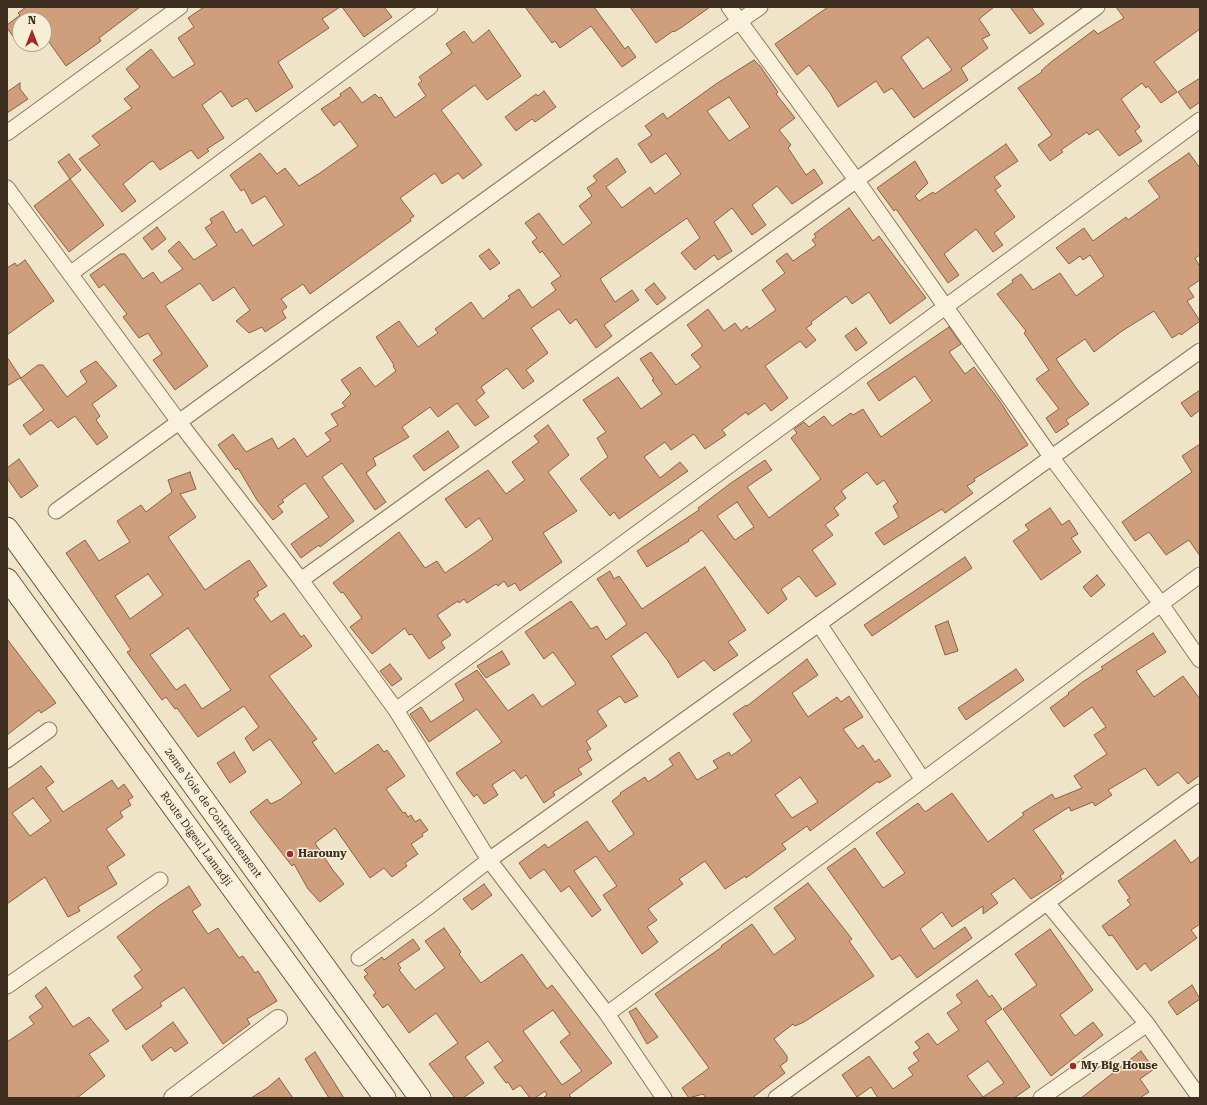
<!DOCTYPE html>
<style>
body{margin:0}
#map{position:relative;width:1207px;height:1105px;overflow:hidden;background:#f0e4c8;font-family:"Roboto Serif",serif}
canvas{display:block}
.frame{position:absolute;inset:0;border:8px solid #3d2e20;pointer-events:none}
.north{position:absolute;left:12px;top:12px;width:40px;height:40px;box-sizing:border-box;background:#f7eed8;border:1px solid #ada18e;border-radius:50%;rotate:0deg;font-size:11px;font-weight:700;line-height:16px;text-align:center;color:#3d2e20}
.north::after{content:'';display:block;margin:auto;width:14px;height:18px;background:#9e2a2b;clip-path:polygon(50% 0,100% 100%,50% 72%,0 100%)}
</style>
<div id="map">
<canvas width="1207" height="1105"></canvas>
<div class="frame"></div>
<div class="north">N</div>
</div>
<script>
const context = document.querySelector('canvas').getContext('2d');
context.lineJoin = 'round';
function fill(path, color) {
  context.fillStyle = color;
  context.fill(path, 'evenodd');
}
function toPath(rows) {
  const path = new Path2D();
  for (const r of rows) {
    path.moveTo(r[0], r[1]);
    for (let i = 2; i < r.length; i += 2) path.lineTo(r[i], r[i + 1]);
  }
  return path;
}
function stroke(path, color, width, dash) {
  context.strokeStyle = color;
  context.lineWidth = width;
  context.lineCap = dash ? 'butt' : 'round';
  context.setLineDash(dash || []);
  context.stroke(path);
}
function label(font, color, halo, rows, align = 'center') {
  context.font = font + ' "Roboto Serif",serif';
  context.lineWidth = 3;
  context.setLineDash([]);
  context.textBaseline = 'middle';
  context.strokeStyle = halo;
  context.fillStyle = color;
  for (const [text, x, y, turn = 0] of rows) {
    context.save();
    context.translate(x, y);
    context.rotate((+turn || 0) * Math.PI / 180);
    context.textAlign = isNaN(turn) ? turn : align;
    if (halo) context.strokeText(text, 0, 0);
    context.fillText(text, 0, 0);
    context.restore();
  }
}
const building = toPath([
 [26,7,140,7,99,38,101,41,66,66,44,35,44,20,23,20,20,16,20,46,7,28,7,25,20,15,18,13,26,7],
 [204,7,340,7,322,19,329,28,278,62,293,87,256,112,247,98,232,107,221,91,202,105,224,138,207,149,209,151,198,159,191,150,160,170,153,161,150,162,123,184,136,201,122,212,79,159,100,145,92,136,132,108,124,99,140,87,126,69,137,60,151,49,173,78,195,64,178,38,194,27,188,18,204,7],
 [342,7,384,7,392,17,364,37,342,7],
 [525,7,594,7,625,49,628,46,636,57,622,67,591,26,560,48,555,41,552,43,525,7],
 [630,7,710,7,682,27,674,32,673,31,656,43,630,7],
 [828,7,994,7,979,19,990,35,982,39,988,48,961,68,968,80,914,118,892,88,884,93,876,81,838,107,830,93,809,65,797,75,775,44,828,7],
 [928,37,952,70,923,89,901,57,928,37],
 [1010,7,1031,7,1044,24,1030,34,1010,7],
 [1116,7,1200,7,1200,29,1154,62,1177,92,1161,103,1148,86,1146,88,1142,83,1121,99,1140,127,1135,131,1142,141,1119,156,1098,129,1089,135,1087,132,1061,150,1063,152,1050,161,1038,145,1052,135,1018,88,1042,72,1041,71,1051,62,1094,30,1098,34,1124,18,1116,7],
 [489,30,521,76,487,100,475,85,441,110,482,165,463,179,458,173,442,184,435,173,400,198,414,216,410,219,411,221,310,294,303,284,281,299,287,307,282,311,286,318,265,332,262,327,249,333,236,321,250,310,234,287,213,301,200,283,165,306,208,366,175,390,153,360,162,354,148,333,139,338,123,317,127,314,104,284,99,288,90,275,120,254,125,254,143,279,153,272,161,283,183,269,168,251,179,241,194,260,217,245,205,228,212,223,210,219,223,211,236,233,242,229,253,246,284,225,265,196,252,204,244,189,241,191,230,175,260,153,277,174,285,168,299,186,320,173,358,146,340,121,334,126,321,109,341,96,340,94,350,87,362,103,375,94,379,98,381,97,395,118,426,96,418,84,422,81,419,77,452,53,446,44,464,31,473,43,489,30],
 [754,60,760,66,778,92,776,94,795,118,779,130,791,145,788,148,806,175,814,169,823,183,792,204,777,186,752,205,766,225,752,235,732,208,714,222,732,251,718,260,714,255,695,270,681,253,700,238,687,218,600,279,615,302,632,290,639,300,604,325,612,336,596,348,576,319,570,324,559,309,548,316,531,328,548,353,526,370,534,381,523,389,507,368,481,387,485,393,476,400,489,417,475,426,457,403,438,417,430,407,402,427,409,437,373,458,376,465,366,473,386,502,375,510,342,463,322,477,354,521,320,547,319,545,301,558,291,544,329,517,305,483,282,500,284,502,278,506,283,512,273,520,257,500,238,468,236,470,218,445,233,434,246,452,272,438,278,449,294,438,307,457,331,440,325,433,338,425,331,414,346,406,342,403,351,394,341,380,360,367,375,387,396,371,393,366,394,365,376,337,399,321,418,347,438,333,435,329,471,302,483,319,510,298,508,296,519,289,532,308,556,290,551,283,561,276,542,251,540,253,532,242,537,238,525,223,539,213,563,245,592,223,579,206,592,196,587,188,597,181,593,176,617,158,626,172,606,187,622,208,650,187,655,194,681,174,666,153,651,163,638,144,652,135,645,126,663,113,667,119,716,84,754,60],
 [729,97,750,127,729,141,707,111,729,97],
 [1200,78,1200,102,1190,109,1178,92,1200,78],
 [20,83,20,89,28,99,7,113,7,92,20,83],
 [544,91,556,107,535,122,532,119,516,131,505,117,536,94,538,96,544,91],
 [1006,144,1018,161,994,177,1001,186,995,190,1015,217,994,233,1003,245,993,252,976,229,944,254,959,275,948,283,896,209,894,211,877,188,915,161,928,183,915,196,919,201,933,192,935,194,1006,144],
 [1189,153,1200,168,1200,255,1195,258,1200,267,1200,280,1188,288,1194,297,1187,301,1200,321,1181,335,1180,333,1172,338,1154,311,1122,331,1094,352,1085,339,1056,359,1077,389,1089,404,1066,420,1069,424,1056,433,1046,418,1059,409,1036,379,1049,370,1024,333,1026,331,997,294,1013,282,1012,280,1021,274,1033,290,1060,273,1076,296,1104,276,1090,255,1083,260,1080,256,1069,264,1056,248,1084,228,1093,241,1126,217,1128,220,1160,197,1148,181,1189,153],
 [69,154,81,170,70,179,58,162,69,154],
 [70,179,104,225,69,252,34,206,70,179],
 [849,208,873,241,879,236,926,298,890,324,869,292,852,304,846,296,811,322,812,324,806,328,816,340,806,348,800,341,765,366,788,398,771,411,765,403,748,415,746,412,722,430,726,435,705,449,694,434,671,450,665,442,644,457,660,478,680,462,688,471,619,519,614,512,610,516,580,479,608,457,597,438,606,432,583,400,618,377,641,409,662,394,652,380,654,379,640,359,651,352,676,385,701,367,691,355,702,347,702,345,687,325,708,309,724,331,735,323,741,331,747,326,749,329,776,310,762,290,785,273,776,261,787,253,793,261,816,245,812,240,816,237,814,234,849,208],
 [157,227,166,239,152,250,143,238,157,227],
 [489,249,500,263,490,270,479,256,489,249],
 [25,260,54,301,7,335,7,268,15,263,17,266,25,260],
 [654,283,666,298,657,305,645,290,654,283],
 [949,327,961,344,949,352,965,374,974,367,999,400,1028,445,974,479,975,481,967,486,973,493,945,513,942,509,884,545,875,533,899,517,893,506,898,502,884,480,877,485,867,472,841,491,846,498,834,508,839,515,825,525,833,535,812,550,836,584,816,597,799,576,781,589,787,599,768,614,702,530,688,540,689,541,647,567,637,551,699,510,698,508,731,483,765,460,772,470,747,487,769,518,821,479,791,438,797,433,794,429,804,422,809,427,824,416,832,426,851,413,853,415,863,409,881,437,932,401,915,376,879,401,867,383,949,327],
 [737,502,754,527,735,540,717,516,737,502],
 [856,328,867,343,856,351,845,336,856,328],
 [7,357,21,378,38,365,43,365,67,397,87,382,80,371,96,361,117,386,92,404,100,416,96,420,108,437,97,445,75,416,58,428,51,420,30,435,23,425,44,410,20,378,7,386,7,357],
 [1200,390,1200,410,1191,417,1181,403,1200,390],
 [548,425,569,455,548,472,577,511,543,533,562,562,520,591,515,583,508,587,504,581,498,586,496,584,467,603,464,599,459,603,458,601,437,615,451,635,441,642,445,648,429,659,412,634,409,635,405,628,372,654,350,627,362,618,343,592,341,593,333,583,399,532,425,568,437,561,445,573,480,549,493,539,479,518,466,528,445,499,488,470,506,494,525,480,512,462,539,442,534,436,548,425],
 [448,431,459,447,424,471,413,456,448,431],
 [1200,444,1200,556,1189,540,1166,555,1149,532,1135,541,1122,522,1192,472,1182,456,1200,444],
 [19,459,38,486,21,498,7,478,7,468,19,459],
 [190,472,196,489,180,494,196,517,168,537,205,590,249,560,267,586,257,592,259,595,254,599,271,622,284,613,301,637,304,635,312,646,269,676,317,739,312,742,335,774,378,744,384,752,387,750,405,776,386,789,403,813,405,812,408,817,411,815,415,822,420,819,428,830,422,834,423,836,411,844,418,854,405,863,407,866,392,877,384,868,370,878,335,828,315,843,332,869,344,884,320,902,308,889,294,864,292,866,250,812,267,799,271,804,281,799,302,783,270,739,253,751,245,738,259,727,244,706,198,737,177,708,175,709,166,697,162,700,127,652,131,650,66,553,85,540,99,561,130,542,117,521,141,505,146,512,172,492,168,480,190,472],
 [148,574,163,595,130,619,115,596,148,574],
 [188,628,231,690,202,709,185,684,176,690,150,655,188,628],
 [1050,508,1062,525,1069,520,1078,534,1071,538,1081,552,1041,580,1013,541,1029,530,1025,525,1050,508],
 [965,557,972,568,872,636,864,625,965,557],
 [705,567,746,630,728,642,738,655,714,671,704,660,678,678,668,661,646,632,611,656,638,696,625,703,620,696,597,711,607,726,586,741,591,749,587,751,592,760,578,769,582,774,553,792,555,795,544,803,526,775,521,779,514,770,492,785,498,795,484,804,477,794,474,797,458,776,456,773,502,742,477,709,429,742,410,714,421,707,431,722,464,700,455,684,477,670,508,711,533,694,542,707,576,684,553,652,544,659,525,632,571,601,591,629,597,626,606,640,627,624,597,579,610,571,614,579,619,576,642,609,705,567],
 [1097,575,1105,585,1091,597,1083,587,1097,575],
 [948,621,958,651,945,655,935,626,948,621],
 [1153,633,1166,652,1136,671,1154,697,1183,676,1200,699,1200,775,1188,784,1178,772,1158,786,1145,768,1108,790,1112,795,1095,806,1093,802,1071,811,1069,807,1033,830,1064,873,1060,876,1062,879,1031,899,1014,878,991,894,998,903,983,914,983,906,952,927,942,912,920,929,934,949,965,927,972,938,917,978,900,955,892,960,827,868,855,848,883,888,905,873,876,833,918,803,925,812,952,793,988,842,1024,815,1022,813,1052,794,1055,799,1082,788,1074,776,1107,754,1094,735,1106,727,1092,707,1064,727,1050,708,1069,694,1068,693,1084,681,1103,669,1101,667,1153,633],
 [7,639,56,703,41,713,39,710,7,735,7,639],
 [502,651,510,664,486,678,477,666,502,651],
 [807,659,818,675,792,693,808,717,837,697,841,702,849,696,863,717,843,729,858,749,863,745,875,762,879,759,891,776,879,783,878,781,810,831,807,826,782,844,786,849,746,878,745,876,725,889,705,861,679,879,683,884,648,909,657,920,647,927,658,942,642,954,603,895,617,886,596,856,574,871,601,910,592,917,569,886,561,892,544,869,530,879,519,863,545,844,548,848,587,821,609,852,634,834,612,801,621,794,620,793,645,777,648,782,673,765,669,759,679,752,697,780,718,768,713,761,729,752,731,756,752,741,733,714,746,705,747,706,807,659],
 [800,777,818,802,792,818,775,795,800,777],
 [390,664,402,679,392,686,380,671,390,664],
 [1016,669,1024,680,966,720,958,708,1016,669],
 [234,752,246,772,230,783,217,763,234,752],
 [41,766,54,782,46,788,63,812,112,780,118,789,124,784,133,797,128,800,131,805,120,812,123,817,106,829,125,855,107,867,117,884,78,907,80,911,68,917,45,877,7,904,7,790,41,766],
 [33,798,51,821,30,836,12,813,33,798],
 [1175,840,1191,863,1200,856,1200,924,1191,930,1197,938,1151,971,1145,963,1137,970,1112,935,1109,936,1102,926,1131,905,1127,900,1130,898,1118,881,1175,840],
 [808,883,852,939,849,941,874,976,804,1022,795,1026,793,1024,774,1039,787,1056,787,1061,780,1066,785,1073,752,1098,706,1098,703,1094,689,1098,682,1088,709,1068,655,994,722,947,721,946,752,924,774,955,796,939,774,908,808,883],
 [484,884,492,895,472,910,463,899,484,884],
 [189,886,201,905,192,911,208,934,218,928,239,958,243,956,255,973,258,971,277,1001,247,1019,250,1024,223,1044,184,987,160,1003,162,1006,126,1030,112,1010,143,988,134,976,142,970,117,937,160,905,189,886],
 [444,928,461,952,459,954,481,983,522,954,547,989,552,985,612,1063,569,1095,572,1098,543,1098,547,1095,545,1091,535,1098,530,1098,520,1085,513,1090,508,1082,506,1083,494,1067,503,1061,488,1041,465,1057,484,1083,463,1098,455,1098,429,1064,458,1043,436,1013,409,1033,388,1004,383,1008,373,995,376,993,364,977,368,974,364,970,382,957,384,960,413,939,420,949,398,964,401,968,399,970,415,990,445,968,425,941,444,928],
 [553,1010,570,1034,560,1042,582,1071,562,1085,523,1031,553,1010],
 [1050,929,1093,990,1060,1015,1075,1036,1093,1022,1103,1035,1051,1076,1003,1009,1037,985,1015,954,1050,929],
 [977,980,989,997,992,995,1002,1009,985,1021,1030,1087,1014,1098,878,1098,871,1087,857,1097,842,1075,869,1056,893,1089,913,1075,908,1068,919,1061,913,1053,920,1048,915,1042,928,1033,937,1045,959,1030,947,1013,962,1003,956,995,977,980],
 [988,1061,1004,1083,983,1097,967,1076,988,1061],
 [1192,985,1200,999,1177,1015,1168,1002,1192,985],
 [46,987,73,1027,89,1017,109,1041,89,1054,105,1076,77,1098,7,1098,7,1042,34,1024,29,1017,43,1007,35,996,46,987],
 [636,1008,658,1037,647,1044,629,1012,636,1008],
 [173,1022,188,1043,175,1052,171,1047,152,1061,142,1046,173,1022],
 [1141,1051,1154,1069,1140,1079,1149,1092,1140,1098,1081,1098,1141,1051],
 [315,1052,344,1098,329,1098,305,1059,315,1052],
 [279,1078,293,1098,251,1098,267,1088,279,1078]
]);
fill(building, '#cf9f7d');
stroke(building, '#8d5f41', 1);
const minor = toPath([
 [729,7,857,181,1052,458,1161,604,1200,660],
 [7,133,180,7],
 [7,188,179,422,301,580,396,710,489,860,607,1014,664,1098],
 [70,274,430,7],
 [56,511,593,122,760,7],
 [301,580,1097,7],
 [819,624,923,780],
 [396,710,1200,120],
 [7,760,49,730],
 [1048,904,1147,1024,1200,1098],
 [359,958,427,908,489,860,1200,351],
 [7,986,160,880],
 [607,1014,1200,575],
 [776,1098,1200,792],
 [1041,1098,1147,1024]
]);
const tertiary = toPath([
 [173,1098,278,1019]
]);
const secondary = toPath([
 [7,528,420,1098],
 [7,579,385,1098]
]);
stroke(minor, '#8d765c', 17);
stroke(tertiary, '#8d765c', 20);
stroke(secondary, '#6f573f', 23);
stroke(minor, '#faf1dc', 15);
stroke(tertiary, '#faf1dc', 18);
stroke(secondary, '#faf1dc', 21);
for (const [x, y, r, color] of [
 [290,854,4,"#9e2a2b"],
 [1073,1066,4,"#9e2a2b"]
]) {
  const dot = new Path2D();
  dot.arc(x, y, r, 0, 2 * Math.PI);
  context.fillStyle = color;
  context.fill(dot);
  stroke(dot, '#f7eed8', 1.5);
}
label('11px', '#3d2e20', '#f7eed8', [
 ["2eme Voie de Contournement",213,813,54],
 ["Route Digeul Lamadji",196,839,54]
]);
label('bold 11px', '#3d2e20', '#f7eed8', [
 ["Harouny",298,854],
 ["My Big House",1081,1066]
], 'left');
</script>
